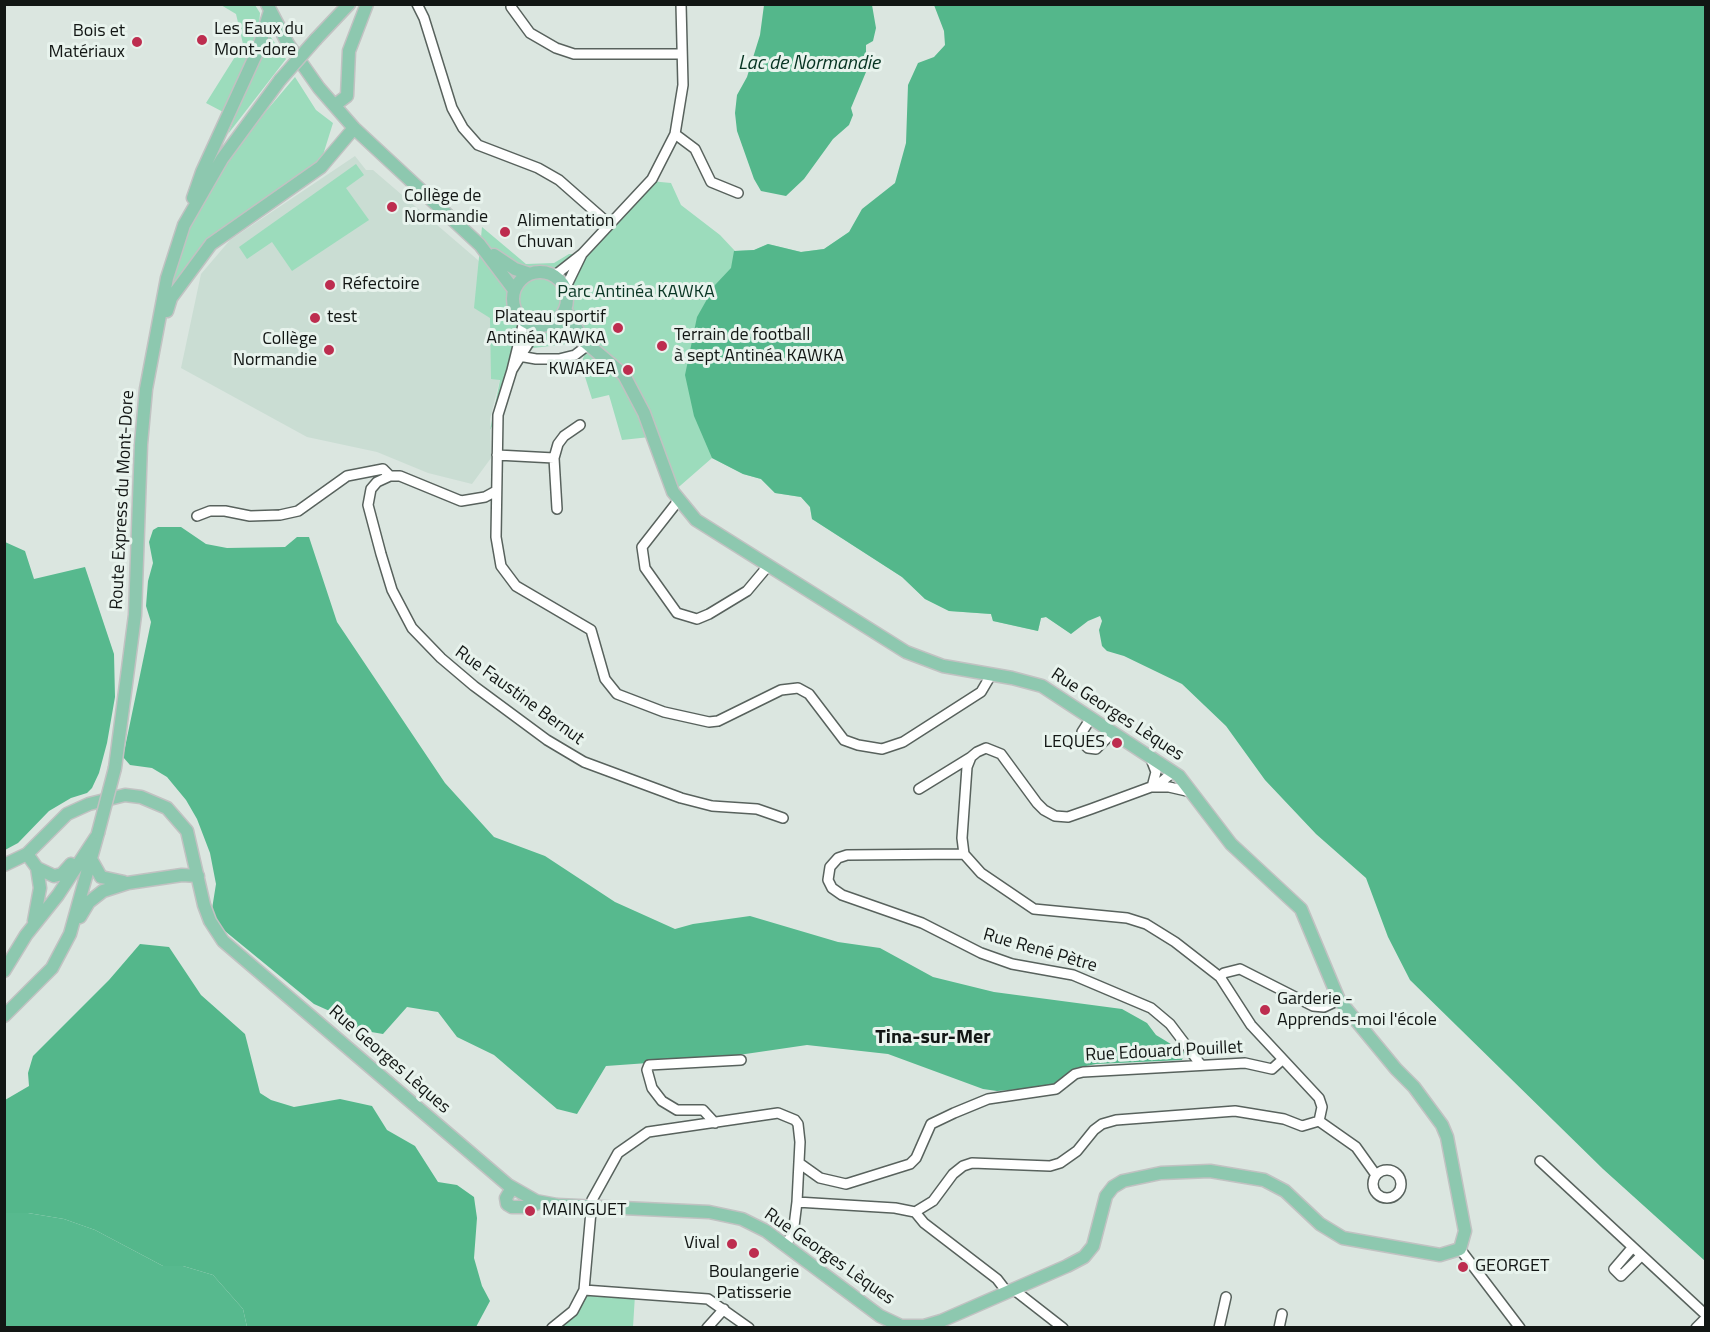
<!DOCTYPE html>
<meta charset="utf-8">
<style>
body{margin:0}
#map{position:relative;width:1710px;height:1332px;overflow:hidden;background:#dbe6e0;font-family:"Titillium Web",sans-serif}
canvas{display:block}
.frame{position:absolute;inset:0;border:6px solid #121614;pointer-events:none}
</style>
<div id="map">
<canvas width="1710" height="1332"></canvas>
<div class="frame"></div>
</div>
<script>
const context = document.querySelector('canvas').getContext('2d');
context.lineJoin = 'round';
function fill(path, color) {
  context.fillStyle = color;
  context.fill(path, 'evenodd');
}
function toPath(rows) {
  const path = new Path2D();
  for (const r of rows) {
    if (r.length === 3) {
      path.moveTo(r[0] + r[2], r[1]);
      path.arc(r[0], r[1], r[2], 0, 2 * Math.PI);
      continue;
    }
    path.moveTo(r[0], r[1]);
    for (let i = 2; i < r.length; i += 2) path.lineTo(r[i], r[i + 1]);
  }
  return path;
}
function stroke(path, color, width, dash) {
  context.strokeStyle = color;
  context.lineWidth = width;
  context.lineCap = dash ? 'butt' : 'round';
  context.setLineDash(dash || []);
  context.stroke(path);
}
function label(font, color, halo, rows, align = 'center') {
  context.font = font + ' "Titillium Web",sans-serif';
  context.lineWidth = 6;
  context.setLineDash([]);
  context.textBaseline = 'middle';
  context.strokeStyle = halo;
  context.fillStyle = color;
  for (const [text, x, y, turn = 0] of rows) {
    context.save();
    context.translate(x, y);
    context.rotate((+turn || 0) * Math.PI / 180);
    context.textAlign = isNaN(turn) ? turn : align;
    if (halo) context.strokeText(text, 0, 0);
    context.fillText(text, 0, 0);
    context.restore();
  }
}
fill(toPath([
 [355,156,366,170,373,170,486,267,491,276,491,379,500,379,490,419,491,458,472,484,428,473,377,452,307,437,181,368,201,274,230,240]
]), '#caddd3');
fill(toPath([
 [221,5,255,5,260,13,258,37,225,113,206,103,243,44,236,14],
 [270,36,286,59,228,134,266,38],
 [295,77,316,110,333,123,323,155,310,172,263,202,169,289,182,243,208,192,240,142],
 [356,164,364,175,346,188,369,220,292,271,272,242,247,259,239,247],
 [650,181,671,183,681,205,720,235,735,251,754,250,768,244,801,252,824,249,849,232,1071,634,1046,617,1041,618,1038,631,993,621,991,614,949,611,925,599,902,577,812,519,810,507,801,497,775,493,761,479,743,474,712,458,673,492,650,437,622,440,609,395,592,399,581,364,588,345,575,343,517,350,498,415,490,430,500,380,491,379,490,318,474,308,482,227,526,264,554,263,569,254,582,254],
 [584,1290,635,1295,633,1327,552,1328,559,1323]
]), '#9cdcbc');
fill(toPath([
 [158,527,181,527,206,544,227,548,285,547,297,537,309,537,337,622,445,783,494,837,545,856,615,902,675,929,693,924,750,916,838,942,880,948,933,977,994,992,1122,1009,1147,1023,1156,1035,1184,1052,1182,1060,1096,1064,1076,1068,1060,1081,1047,1087,997,1091,983,1089,888,1054,807,1045,718,1058,606,1066,577,1114,557,1109,494,1055,457,1037,438,1012,407,1007,383,1034,348,1028,334,1013,314,1004,220,927,212,909,216,884,210,853,197,819,186,800,167,777,152,768,130,765,123,757,151,622,146,606,148,581,153,563,149,542,153,530],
 [5,542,25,551,34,579,85,567,114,654,115,697,107,743,99,773,92,788,87,793,71,798,49,811,18,843,5,850],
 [4,1213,28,1213,64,1219,95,1230,163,1266,183,1266,213,1275,243,1309,247,1327,5,1327]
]), '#57b98e');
fill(toPath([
 [764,5,872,5,876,28,873,41,866,45,866,72,851,108,853,115,849,125,833,139,804,179,786,196,761,191,754,179,737,131,735,113,737,95,747,77,760,35],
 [934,5,1705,5,1705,1261,1603,1169,1410,980,1388,937,1366,878,1316,834,1265,780,1226,726,1182,684,1124,656,1107,651,1102,646,1099,630,1102,621,1100,616,1088,621,1071,634,1046,617,1041,618,1038,631,993,621,991,614,949,611,925,599,902,577,812,519,810,507,801,497,775,493,761,479,743,474,712,458,694,416,685,375,697,317,715,285,731,268,734,251,754,250,768,244,801,252,824,249,849,232,862,209,895,183,906,143,908,85,918,63,934,57,945,45,944,31],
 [140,944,169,947,201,995,245,1034,260,1093,271,1100,294,1107,340,1099,372,1106,387,1130,415,1146,438,1182,457,1185,474,1197,477,1218,474,1258,482,1286,490,1301,476,1327,247,1327,243,1309,213,1275,183,1266,163,1266,95,1230,64,1219,28,1213,5,1213,5,1100,29,1086,28,1073,33,1056,109,980]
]), '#54b78b');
const minor = toPath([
 [417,4,424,18,452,108,463,128,478,145,538,168,559,180,609,224],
 [511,7,530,33,556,48,574,54,682,54],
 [675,134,683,85,681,4],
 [582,254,652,179,675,134,695,149,711,182,738,193],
 [554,276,582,254,565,289],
 [524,321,512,370,539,326],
 [519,356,536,359,559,359,575,355,588,345],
 [512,370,498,415,496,537,501,566,516,586,591,630,605,679,617,694,664,712,709,722,718,721,781,690,798,688,809,694,844,740,858,745,882,749,903,742,981,692,991,675],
 [497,455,554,458],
 [496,491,485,497,461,501,400,476,390,476,377,482,371,489,368,505,381,554,392,590,412,628,441,658,474,686,547,740,584,762,681,798,712,806,757,809,783,818],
 [678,501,642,547,645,568,677,613,697,619,709,614,747,591,768,566],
 [557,509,554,458,558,444,564,436,580,425],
 [197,516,210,511,225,511,250,516,280,515,298,511,347,476,383,469,390,476],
 [1091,718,1082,732,1083,743,1088,748,1096,749,1113,732],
 [1151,759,1156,772,1152,787,1169,787,1191,792],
 [919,789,971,757],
 [964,854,847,855,838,858,830,867,828,880,832,888,842,895,922,923,981,953,1012,964,1073,975,1151,1008,1170,1024,1201,1065],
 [1220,977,1224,973,1240,969,1313,1006,1324,1007,1339,1000],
 [1319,1121,1356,1147,1376,1175],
 [715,1123,703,1110,677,1110,662,1101,652,1088,647,1070,649,1065,741,1060],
 [1540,1161,1706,1315],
 [799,1163,820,1178,846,1184,910,1164,916,1158,931,1124,954,1113,988,1099,1056,1089,1075,1074,1083,1072,1245,1063,1272,1069,1282,1060],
 [1387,1184,14],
 [797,1202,895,1208,915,1212,933,1201,953,1174,963,1166,972,1163,1050,1166,1060,1163,1077,1151,1094,1130,1102,1124,1116,1120,1235,1111,1284,1119,1302,1126,1319,1121,1322,1107,1319,1098,1251,1025,1220,977,1175,942,1146,924,1127,918,1034,909,981,873,964,854,962,838,967,767,971,757,977,752,986,748,1001,754,1037,803,1044,810,1055,816,1068,817,1091,809,1159,784,1173,772],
 [915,1212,924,1223,997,1279,1007,1292],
 [1632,1248,1614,1269,1621,1276,1641,1256],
 [1460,1249,1520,1328],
 [1013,1289,1063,1328],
 [584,1290,708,1299,749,1328],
 [552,1328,573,1311,584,1290,592,1200,618,1153,648,1132,778,1113,795,1120,798,1124,800,1142,797,1202,793,1234,785,1245],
 [707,1328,724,1309],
 [1219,1328,1226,1297],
 [1279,1328,1282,1314],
 [1696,1328,1706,1318]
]);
const major = toPath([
 [267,4,288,44,319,88,354,128,480,245,514,290],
 [316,39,349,4],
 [335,105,347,96,349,51,367,4],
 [193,198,202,172,258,50,270,11],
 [494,255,515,269,530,274],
 [540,299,27],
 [565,309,583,339],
 [167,311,171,298,211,244,321,167,354,128],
 [115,768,135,615,141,444,146,389,167,278,184,225,222,159,280,80],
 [27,854,37,868,40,888,34,921],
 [92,861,101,877,124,882],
 [4,865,27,854,67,814,89,804,125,795,141,797,167,808,187,831,204,905,210,921,223,941,508,1185,536,1201,557,1205,709,1212,742,1219,766,1231,880,1316,901,1326,924,1326,941,1321,1067,1266,1084,1257,1093,1246,1106,1196,1113,1187,1123,1181,1161,1173,1210,1171,1264,1180,1285,1191,1320,1224,1343,1238,1440,1255,1460,1249,1465,1231,1447,1137,1442,1125,1414,1087,1396,1069,1339,1000,1301,909,1231,844,1179,776,1042,686,1012,678,943,666,906,652,696,520,673,492,644,413,624,375,585,342,551,323],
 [37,868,54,876,62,874,71,864],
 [80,917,89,902,103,891,128,883,182,875,198,876],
 [4,971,26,935,58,895,96,837],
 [4,1016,52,968,70,934,98,833],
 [512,1188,506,1198,507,1204,512,1207,527,1207,541,1202]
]);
stroke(minor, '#58625d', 12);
stroke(major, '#c1c2c2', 15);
stroke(minor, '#fff', 9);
stroke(major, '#8dc8af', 12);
const majorBridge = toPath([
 [280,80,316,39],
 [98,833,115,768]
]);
stroke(majorBridge, '#c1c2c2', 15, []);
stroke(majorBridge, '#8dc8af', 12);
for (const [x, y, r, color] of [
 [202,40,6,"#bd2d4f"],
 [137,42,6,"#bd2d4f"],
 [392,207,6,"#bd2d4f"],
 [505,232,6,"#bd2d4f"],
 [330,285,6,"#bd2d4f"],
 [315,318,6,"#bd2d4f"],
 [618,328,6,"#bd2d4f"],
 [662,346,6,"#bd2d4f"],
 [329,350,6,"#bd2d4f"],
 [628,370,6,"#bd2d4f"],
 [1117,743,6,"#bd2d4f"],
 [1265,1010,6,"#bd2d4f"],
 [530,1211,6,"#bd2d4f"],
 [732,1244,6,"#bd2d4f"],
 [754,1253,6,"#bd2d4f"],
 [1463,1267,6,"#bd2d4f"]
]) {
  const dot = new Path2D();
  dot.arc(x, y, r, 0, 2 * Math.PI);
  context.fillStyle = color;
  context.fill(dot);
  stroke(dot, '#e8f3ed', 2);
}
label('18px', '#121614', '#e8f3ed', [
 ["Les Eaux du",214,30],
 ["Mont-dore",214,51],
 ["Bois et",125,32,"right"],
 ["Matériaux",125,53,"right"],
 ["Collège de",404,197],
 ["Normandie",404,218],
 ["Alimentation",517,222],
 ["Chuvan",517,243],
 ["Réfectoire",342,285],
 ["test",327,318],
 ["Plateau sportif",606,318,"right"],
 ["Antinéa KAWKA",606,339,"right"],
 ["Terrain de football",674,336],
 ["à sept Antinéa KAWKA",674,357],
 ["Collège",317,340,"right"],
 ["Normandie",317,361,"right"],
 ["KWAKEA",616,370,"right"],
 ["LEQUES",1105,743,"right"],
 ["Garderie -",1277,1000],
 ["Apprends-moi l'école",1277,1021],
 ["MAINGUET",542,1211],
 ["Vival",720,1244,"right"],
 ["GEORGET",1475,1267],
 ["Boulangerie",754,1273,"center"],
 ["Patisserie",754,1294,"center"]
], 'left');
label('18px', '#093624', '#e8f3ed', [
 ["Parc Antinéa KAWKA",636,293]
]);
label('18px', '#121614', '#e8f3ed', [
 ["Route Express du Mont-Dore",123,500,-87],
 ["Rue Faustine Bernut",519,696,36],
 ["Rue Georges Lèques",1117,715,33],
 ["Rue René Pètre",1040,951,16],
 ["Rue Edouard Pouillet",1164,1052,-3],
 ["Rue Georges Lèques",389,1060,41],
 ["Rue Georges Lèques",829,1257,35]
]);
label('italic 20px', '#073423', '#e8f3ed', [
 ["Lac de Normandie",809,64]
]);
label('bold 20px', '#121614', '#e8f3ed', [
 ["Tina-sur-Mer",933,1038]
]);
</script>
